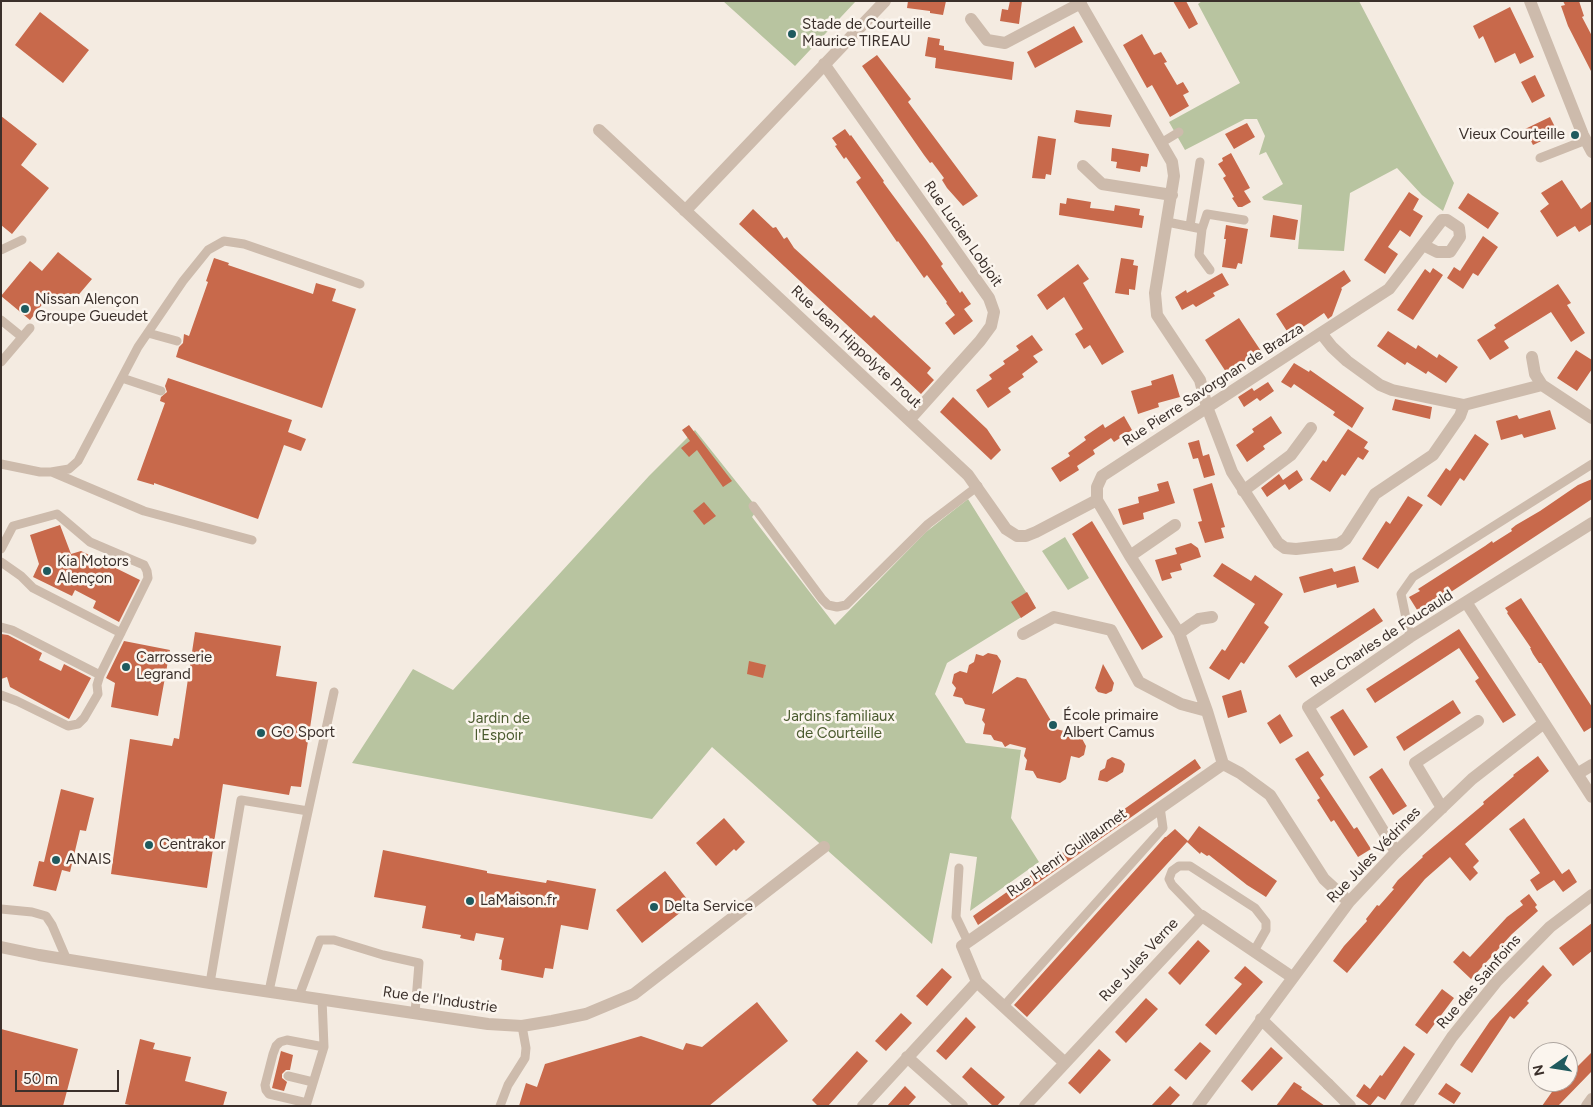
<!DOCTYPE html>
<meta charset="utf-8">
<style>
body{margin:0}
#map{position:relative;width:1593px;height:1107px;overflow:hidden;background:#f4ebe1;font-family:Figtree,sans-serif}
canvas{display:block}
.frame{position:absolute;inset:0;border:2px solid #3b302b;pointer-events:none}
.north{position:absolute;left:1528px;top:1042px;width:50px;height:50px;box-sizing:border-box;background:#fbf5ee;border:1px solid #aea6a0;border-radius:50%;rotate:257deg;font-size:14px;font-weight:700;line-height:20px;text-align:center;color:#3b302b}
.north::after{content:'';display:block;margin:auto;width:18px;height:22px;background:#1f5a5e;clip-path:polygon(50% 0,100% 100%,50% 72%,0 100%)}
.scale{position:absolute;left:15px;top:1070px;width:104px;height:22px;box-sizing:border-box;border:2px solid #3b302b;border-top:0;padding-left:6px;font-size:15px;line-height:18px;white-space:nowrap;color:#3b302b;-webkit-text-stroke:4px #fbf5ee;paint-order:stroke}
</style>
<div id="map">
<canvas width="1593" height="1107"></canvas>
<div class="frame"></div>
<div class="north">N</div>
<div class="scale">50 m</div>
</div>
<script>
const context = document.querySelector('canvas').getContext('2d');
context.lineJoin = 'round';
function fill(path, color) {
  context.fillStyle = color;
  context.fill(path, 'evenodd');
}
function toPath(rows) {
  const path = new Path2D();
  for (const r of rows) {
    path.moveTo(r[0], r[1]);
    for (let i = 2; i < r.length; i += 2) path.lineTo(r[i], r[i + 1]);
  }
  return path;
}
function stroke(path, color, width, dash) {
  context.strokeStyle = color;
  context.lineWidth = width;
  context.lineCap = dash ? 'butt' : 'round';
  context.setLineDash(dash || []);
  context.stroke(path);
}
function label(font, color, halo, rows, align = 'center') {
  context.font = font + ' Figtree,sans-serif';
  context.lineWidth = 5;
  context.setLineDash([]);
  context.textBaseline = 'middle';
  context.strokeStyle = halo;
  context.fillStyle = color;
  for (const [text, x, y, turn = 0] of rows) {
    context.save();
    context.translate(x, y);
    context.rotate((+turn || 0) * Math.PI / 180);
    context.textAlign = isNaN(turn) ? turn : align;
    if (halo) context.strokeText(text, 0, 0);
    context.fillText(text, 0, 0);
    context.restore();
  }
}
fill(toPath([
 [723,1,856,1,795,66],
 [1202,1,1359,1,1454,183,1443,211,1422,195,1397,168,1350,193,1344,251,1298,249,1302,205,1264,200,1262,197,1283,184,1266,152,1259,155,1265,136,1257,119,1245,119,1185,150,1169,122,1240,83,1198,4],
 [695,430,758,509,752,517,835,625,926,532,968,499,1036,608,947,663,935,694,966,743,1021,750,1011,818,1039,862,970,911,977,857,950,853,932,944,712,747,652,819,352,763,413,669,453,690,649,476],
 [1065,537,1089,578,1068,590,1042,551]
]), '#b8c4a0');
fill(toPath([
 [908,1,946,1,943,15,930,13,930,11,907,8],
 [1010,1,1022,1,1019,24,1000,21,1002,9,1008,10],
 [1173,1,1186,1,1198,24,1189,29],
 [1563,1,1579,1,1584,16,1582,17,1592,36,1592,73,1568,26,1561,6,1565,5],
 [1510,7,1534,57,1520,64,1515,53,1495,63,1483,36,1479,39,1473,26],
 [40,12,89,50,63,83,15,45],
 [1074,26,1083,42,1035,68,1027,52],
 [1142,34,1154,55,1161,52,1167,62,1164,63,1177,85,1183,82,1189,92,1183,95,1189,106,1170,117,1152,85,1147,88,1123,45],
 [928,37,940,39,939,45,944,46,944,50,1014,62,1012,80,935,68,936,58,925,56],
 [877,55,911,99,908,102,978,196,963,206,947,188,942,180,944,178,932,162,930,163,924,155,862,66],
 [1535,75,1545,96,1532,103,1521,82],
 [1076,110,1112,115,1110,127,1080,124,1074,122],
 [1,116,37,144,21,165,49,188,12,234,1,225],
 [1550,117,1558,133,1533,145,1525,129],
 [1247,123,1255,137,1234,149,1225,134],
 [845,129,850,136,851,135,884,181,883,182,926,240,943,264,941,266,960,293,962,291,971,304,964,309,973,321,954,335,945,323,955,315,946,303,947,302,927,275,924,278,898,241,897,242,856,182,861,178,846,157,844,159,835,146,837,145,832,138],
 [1038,136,1056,139,1051,175,1046,174,1045,179,1032,178],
 [1112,148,1149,154,1147,167,1141,166,1140,172,1116,168,1117,162,1111,161],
 [1231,153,1250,188,1244,191,1251,202,1242,207,1238,207,1232,198,1234,197,1223,178,1226,176,1218,164,1223,161,1222,158],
 [1562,180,1581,209,1592,201,1592,224,1579,232,1575,226,1557,237,1540,211,1549,204,1541,193],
 [1409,192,1419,199,1413,210,1423,216,1410,237,1400,230,1388,247,1398,254,1385,274,1364,260],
 [1468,193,1499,213,1488,229,1458,208],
 [1067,198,1091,202,1090,208,1100,209,1114,211,1115,205,1140,209,1139,215,1144,216,1142,228,1059,215,1060,203,1066,204],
 [753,209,773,228,776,227,784,239,787,237,794,248,871,318,874,315,931,368,927,373,934,380,921,394,739,224],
 [1273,215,1298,220,1295,240,1270,237],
 [1226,225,1248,229,1242,264,1238,263,1236,269,1222,267,1226,239,1224,239],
 [1483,236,1498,247,1478,276,1473,273,1463,289,1447,278,1454,267,1460,271],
 [58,252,92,279,75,299,68,293,62,302,51,293,30,320,1,296,30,261,42,271],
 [214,258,229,263,228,265,313,294,316,283,336,289,332,301,356,309,322,408,176,357,179,347,183,343,184,334,189,336,208,282,206,281],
 [1121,258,1134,260,1133,265,1138,266,1135,290,1129,289,1129,295,1115,293],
 [1078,264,1089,279,1083,283,1124,352,1102,365,1090,345,1084,349,1075,334,1083,329,1064,297,1047,310,1037,295],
 [1433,268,1443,275,1413,320,1397,310,1425,269,1430,273],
 [1344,270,1351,281,1341,288,1342,289,1332,316,1328,319,1324,313,1290,336,1276,314],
 [1222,273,1229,285,1213,293,1215,296,1196,307,1193,304,1182,310,1175,297,1186,290,1187,293],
 [1558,284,1571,303,1567,305,1585,333,1571,342,1551,312,1504,341,1509,348,1490,360,1477,340,1496,328,1494,325],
 [1239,318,1261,351,1226,372,1205,340],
 [1388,331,1416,349,1418,345,1437,358,1439,354,1458,367,1446,383,1428,371,1426,374,1407,362,1405,365,1377,346],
 [1032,335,1043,350,1033,356,1038,362,1022,374,1024,377,1008,388,1011,392,988,408,976,390,992,379,989,375,1005,364,1003,361,1019,350,1016,346],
 [1576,350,1592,360,1592,369,1577,391,1557,378],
 [1294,363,1309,372,1310,370,1364,408,1352,428,1333,415,1335,412,1294,384,1291,388,1281,382],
 [1173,374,1180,397,1158,403,1159,407,1138,414,1131,391,1152,385,1151,381],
 [168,378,292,420,288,432,306,439,301,451,284,445,258,519,154,483,154,485,137,480,165,403,160,401,161,397,167,392,165,386],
 [1268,382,1274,391,1260,401,1257,398,1244,407,1238,397,1252,388,1254,391],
 [953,397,987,429,1001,450,991,460,940,412],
 [1395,399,1432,407,1430,419,1392,410],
 [1550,410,1556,429,1524,438,1522,434,1501,440,1496,421,1517,415,1519,419],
 [1124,416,1132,430,1114,442,1111,438,1093,450,1095,454,1077,466,1079,470,1060,482,1051,468,1070,456,1068,453,1086,440,1084,437,1103,424,1105,428],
 [1271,416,1282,433,1263,446,1265,449,1247,462,1236,445,1254,432,1252,429],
 [689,425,732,481,723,487,697,450,689,457,681,448,690,441,682,430],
 [1348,429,1368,442,1364,448,1369,451,1363,460,1358,457,1345,476,1342,474,1330,492,1310,479,1323,460,1326,462],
 [1475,434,1489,444,1464,481,1460,478,1441,506,1427,496,1446,468,1450,471],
 [1199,440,1203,456,1209,454,1215,475,1204,478,1198,458,1193,459,1188,443],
 [1297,470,1303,480,1289,490,1285,484,1267,497,1261,488,1279,474,1283,480],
 [1592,479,1592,499,1419,613,1409,597,1420,591,1418,589,1485,546,1492,541,1493,543,1512,531,1511,529,1516,525,1540,511,1578,485],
 [1168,481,1175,503,1143,513,1144,519,1123,525,1118,509,1139,503,1138,497,1159,491,1157,484],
 [1212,483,1225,527,1221,528,1224,538,1205,543,1198,522,1202,521,1193,489],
 [1408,496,1423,505,1378,569,1362,559,1386,521,1390,524],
 [704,502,716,516,704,525,693,511],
 [1092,521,1163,637,1142,650,1072,534],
 [60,525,71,554,81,551,140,580,119,622,93,608,96,601,75,590,72,596,33,577,39,564,30,535],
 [1191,543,1198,548,1201,557,1180,564,1182,570,1170,573,1172,578,1162,581,1155,560,1177,554,1175,548],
 [1222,563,1251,581,1255,575,1283,594,1264,623,1269,627,1244,664,1241,662,1229,680,1209,668,1222,649,1225,651,1255,604,1213,576],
 [1355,566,1359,582,1337,588,1336,584,1304,593,1299,577,1332,568,1334,572],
 [1027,592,1036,608,1021,618,1011,602],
 [1521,598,1592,707,1592,727,1584,732,1541,663,1539,663,1533,654,1530,648,1531,648,1507,613,1508,612,1505,608],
 [1374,608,1383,621,1296,678,1288,666],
 [1459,629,1516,715,1503,723,1475,681,1479,678,1459,648,1375,703,1366,689],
 [195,632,281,646,276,676,317,682,301,787,291,786,289,795,223,784,207,888,111,874,130,739,172,746,174,738,179,739],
 [1,634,8,635,42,653,39,660,61,671,64,664,91,678,69,719,10,687,7,677,1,679],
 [124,641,170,650,158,716,111,707,115,683,106,678],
 [988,653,997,655,1001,661,992,694,1017,677,1026,679,1056,729,1080,735,1086,746,1084,755,1079,758,1071,756,1066,779,1060,783,1037,778,1033,771,1025,770,1027,760,1024,756,1026,748,1010,744,1005,747,1002,742,994,740,991,735,983,734,985,724,982,720,985,709,965,704,962,698,953,696,956,688,952,683,954,674,960,671,967,673,969,665,974,662,976,654,983,656],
 [749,661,766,665,763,678,747,674],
 [1103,664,1114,683,1112,691,1106,694,1098,692,1095,688],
 [1241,690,1247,712,1228,718,1222,696],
 [1453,700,1461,713,1404,751,1396,737],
 [1343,709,1368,747,1354,756,1330,717],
 [1280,714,1293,736,1280,744,1267,723],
 [1308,751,1324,775,1320,778,1354,829,1357,827,1371,849,1358,857,1334,820,1331,822,1317,800,1320,798,1295,759],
 [1538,756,1549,771,1465,844,1479,861,1473,867,1478,873,1470,881,1450,857,1425,879,1347,973,1333,961,1344,946,1367,921,1366,919,1370,914,1377,905,1379,906,1394,889,1392,888,1398,880,1423,857,1422,856,1484,804,1483,802,1514,776,1513,775],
 [1112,757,1121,760,1125,764,1123,772,1107,782,1098,780,1100,771,1105,768,1107,760],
 [1195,759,1201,768,978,925,973,916],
 [1382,768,1407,806,1393,815,1369,777],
 [61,789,94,798,86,831,80,830,70,872,62,870,56,891,33,886,39,861,44,862],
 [724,818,745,842,736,851,734,849,716,866,696,843],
 [1524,818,1562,874,1569,869,1577,882,1563,892,1554,880,1537,891,1530,880,1540,873,1509,829],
 [1199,826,1277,881,1266,897,1247,885,1209,855,1207,856,1201,852,1200,854,1187,842,1027,1017,1014,1005,1165,837,1166,837,1175,829,1188,841],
 [383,850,487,871,487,873,546,883,547,880,596,889,588,930,561,925,553,969,545,968,543,978,501,970,502,960,499,959,504,938,476,933,474,941,460,938,461,935,422,928,426,906,374,897],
 [665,871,691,904,642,943,616,910],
 [1529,894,1537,905,1535,907,1538,911,1512,934,1471,979,1453,962,1463,951,1470,957,1507,917,1523,905,1520,901],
 [1592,923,1592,951,1573,966,1559,948],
 [1198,940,1210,951,1180,985,1168,973],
 [1543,965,1552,975,1527,1001,1529,1003,1514,1019,1510,1016,1472,1073,1460,1065,1490,1021],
 [1245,966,1263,982,1216,1035,1205,1025,1242,984,1234,978],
 [942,968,952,977,927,1006,916,996],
 [1442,989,1454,998,1427,1034,1415,1025],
 [1146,998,1158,1009,1126,1043,1115,1032],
 [757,1002,788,1041,709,1106,519,1106,526,1083,537,1087,545,1064,641,1036,683,1050,686,1043,702,1047],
 [901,1013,912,1023,886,1051,875,1041],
 [966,1017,976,1027,946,1060,936,1051],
 [1,1029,78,1049,63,1106,1,1106],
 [140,1039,155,1043,153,1049,191,1057,185,1081,227,1092,223,1106,134,1106,125,1104],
 [1200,1042,1211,1051,1186,1080,1174,1070],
 [1404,1046,1415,1054,1385,1100,1378,1096,1370,1106,1356,1096,1364,1084,1370,1089,1380,1075,1382,1076],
 [1271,1047,1283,1058,1252,1091,1241,1081],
 [1099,1049,1111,1060,1080,1094,1068,1083],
 [281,1051,293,1055,290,1070,286,1070,282,1074,282,1078,287,1082,284,1091,272,1088],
 [857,1051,868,1061,828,1106,818,1106,812,1100],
 [1592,1052,1592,1071,1558,1106,1542,1106,1554,1089,1545,1082,1568,1082,1568,1076],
 [971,1067,1005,1097,997,1106,993,1106,962,1077],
 [1294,1082,1302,1087,1301,1089,1325,1106,1276,1106],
 [1446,1083,1461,1093,1454,1104,1438,1094],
 [905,1086,916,1097,908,1106,887,1106],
 [1170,1086,1180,1095,1170,1106,1151,1106]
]), '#c8694b');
stroke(toPath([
 [1161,143,1179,132],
 [1540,158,1586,140],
 [1167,222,1202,229,1207,214,1244,220],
 [1190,226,1200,162],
 [1202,229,1199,255,1210,270],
 [1,250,22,240],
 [1,320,22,337],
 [148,333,177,341],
 [1,362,30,328],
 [122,378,161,391],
 [1,464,40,472,51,472,69,469,78,461,138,347,183,281,208,250,224,241,244,244,360,284],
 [52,472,144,511,252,540],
 [753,506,822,599,828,605,837,607,846,605,928,524,978,486],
 [1,549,13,526,57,514,90,542,144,565,147,571,148,578,100,675,97,685,98,694,84,718,78,724,68,726,17,701,1,695],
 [1,562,21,576,33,588,121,633],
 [1,627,12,630,100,675],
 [1410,637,1401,594,1413,577,1592,464],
 [959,868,956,917,968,942],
 [1,909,32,912,46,916,52,925,67,960],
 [1202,916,1172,885,1169,879,1172,871,1179,866,1190,866,1255,908,1266,922,1266,930,1254,951],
 [210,983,241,800,308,811],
 [269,991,334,692],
 [299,996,320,940,334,940,383,955,419,963,415,1013],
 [1003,1007,1163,828,1160,807],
 [288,1076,313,1082],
 [307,1103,269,1094,266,1090,265,1085,273,1054,276,1046,280,1042,287,1040,324,1047],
 [306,1106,324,1047,322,999],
 [500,1106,508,1085,525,1058,526,1048,522,1026]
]), '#cdbbac', 9);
stroke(toPath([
 [1328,1084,1350,1106]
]), '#cdbbac', 12);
stroke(toPath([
 [1079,1,1172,162,1174,176,1155,293,1157,315,1200,380,1207,407,1232,472,1278,543,1285,548,1296,549,1339,544,1346,539,1375,494,1433,455,1460,416,1464,405],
 [1530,1,1583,135,1592,152],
 [971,19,987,40,1005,43,1081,3],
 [824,64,989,298,994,312,991,326,980,341,910,419],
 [599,130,968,475,1006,529,1017,536,1026,536,1036,532,1097,500],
 [1083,166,1102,184,1172,195],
 [685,211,885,1],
 [1321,333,1389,289,1442,220,1447,220,1459,228,1460,237,1450,252,1437,252,1423,245],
 [1532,357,1535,374,1542,385],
 [1243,491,1291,455,1311,428],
 [1130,556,1175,525],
 [1466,602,1592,797],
 [1179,633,1199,619,1212,617],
 [1023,634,1054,617,1111,630,1139,682,1181,704,1207,711],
 [1577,774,1592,765],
 [1442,808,1415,763,1478,721],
 [1396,852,1308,707,1410,637,1592,523],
 [1349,902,1324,879,1270,795,1240,773,1223,764,1207,711,1179,633,1130,556,1097,500,1097,487,1102,476,1321,333,1332,347,1347,361,1380,385,1392,390,1464,405,1542,385,1592,418],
 [1,947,39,955,210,983,488,1024,522,1026,552,1021,586,1014,634,994,824,847],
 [977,982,1065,1063],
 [1261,1019,1328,1084],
 [907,1057,962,1106],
 [863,1106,977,982,962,946,1223,764],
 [1025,1106,1202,916,1292,977],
 [1198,1106,1349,902,1396,852,1472,779,1544,723],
 [1587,1106,1592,1099]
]), '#cdbbac', 12);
stroke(toPath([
 [1406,1106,1452,1037,1497,981,1550,927,1592,895]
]), '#cdbbac', 12);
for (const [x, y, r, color] of [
 [792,34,5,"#1f5a5e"],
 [1575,135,5,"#1f5a5e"],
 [25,309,5,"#1f5a5e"],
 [47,571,5,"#1f5a5e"],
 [126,667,5,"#1f5a5e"],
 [1053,725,5,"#1f5a5e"],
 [261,733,5,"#1f5a5e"],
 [149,845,5,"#1f5a5e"],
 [56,860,5,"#1f5a5e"],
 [470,901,5,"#1f5a5e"],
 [654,907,5,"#1f5a5e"]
]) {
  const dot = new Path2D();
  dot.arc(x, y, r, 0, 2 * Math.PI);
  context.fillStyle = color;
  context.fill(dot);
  stroke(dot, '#fbf5ee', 2);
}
label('15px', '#3b302b', '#fbf5ee', [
 ["Stade de Courteille",802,25],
 ["Maurice TIREAU",802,42],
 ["Vieux Courteille",1565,135,"right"],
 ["Nissan Alençon",35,300],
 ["Groupe Gueudet",35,317],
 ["Kia Motors",57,562],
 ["Alençon",57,579],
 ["Carrosserie",136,658],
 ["Legrand",136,675],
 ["École primaire",1063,716],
 ["Albert Camus",1063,733],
 ["GO Sport",271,733],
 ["Centrakor",159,845],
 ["ANAIS",66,860],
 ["LaMaison.fr",480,901],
 ["Delta Service",664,907]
], 'left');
label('15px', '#3b302b', '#fbf5ee', [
 ["Rue Lucien Lobjoit",963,234,55],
 ["Rue Jean Hippolyte Prout",856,347,43],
 ["Rue Pierre Savorgnan de Brazza",1213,385,-33],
 ["Rue Charles de Foucauld",1382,639,-33],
 ["Rue Henri Guillaumet",1067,853,-35],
 ["Rue Jules Védrines",1374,855,-46],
 ["Rue Jules Verne",1139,960,-47],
 ["Rue des Sainfoins",1479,982,-49],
 ["Rue de l'Industrie",440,1000,8]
]);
label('15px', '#4a5a2e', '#fbf5ee', [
 ["Jardins familiaux",839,717],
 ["de Courteille",839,734],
 ["Jardin de",499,719],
 ["l'Espoir",499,736]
]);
</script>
